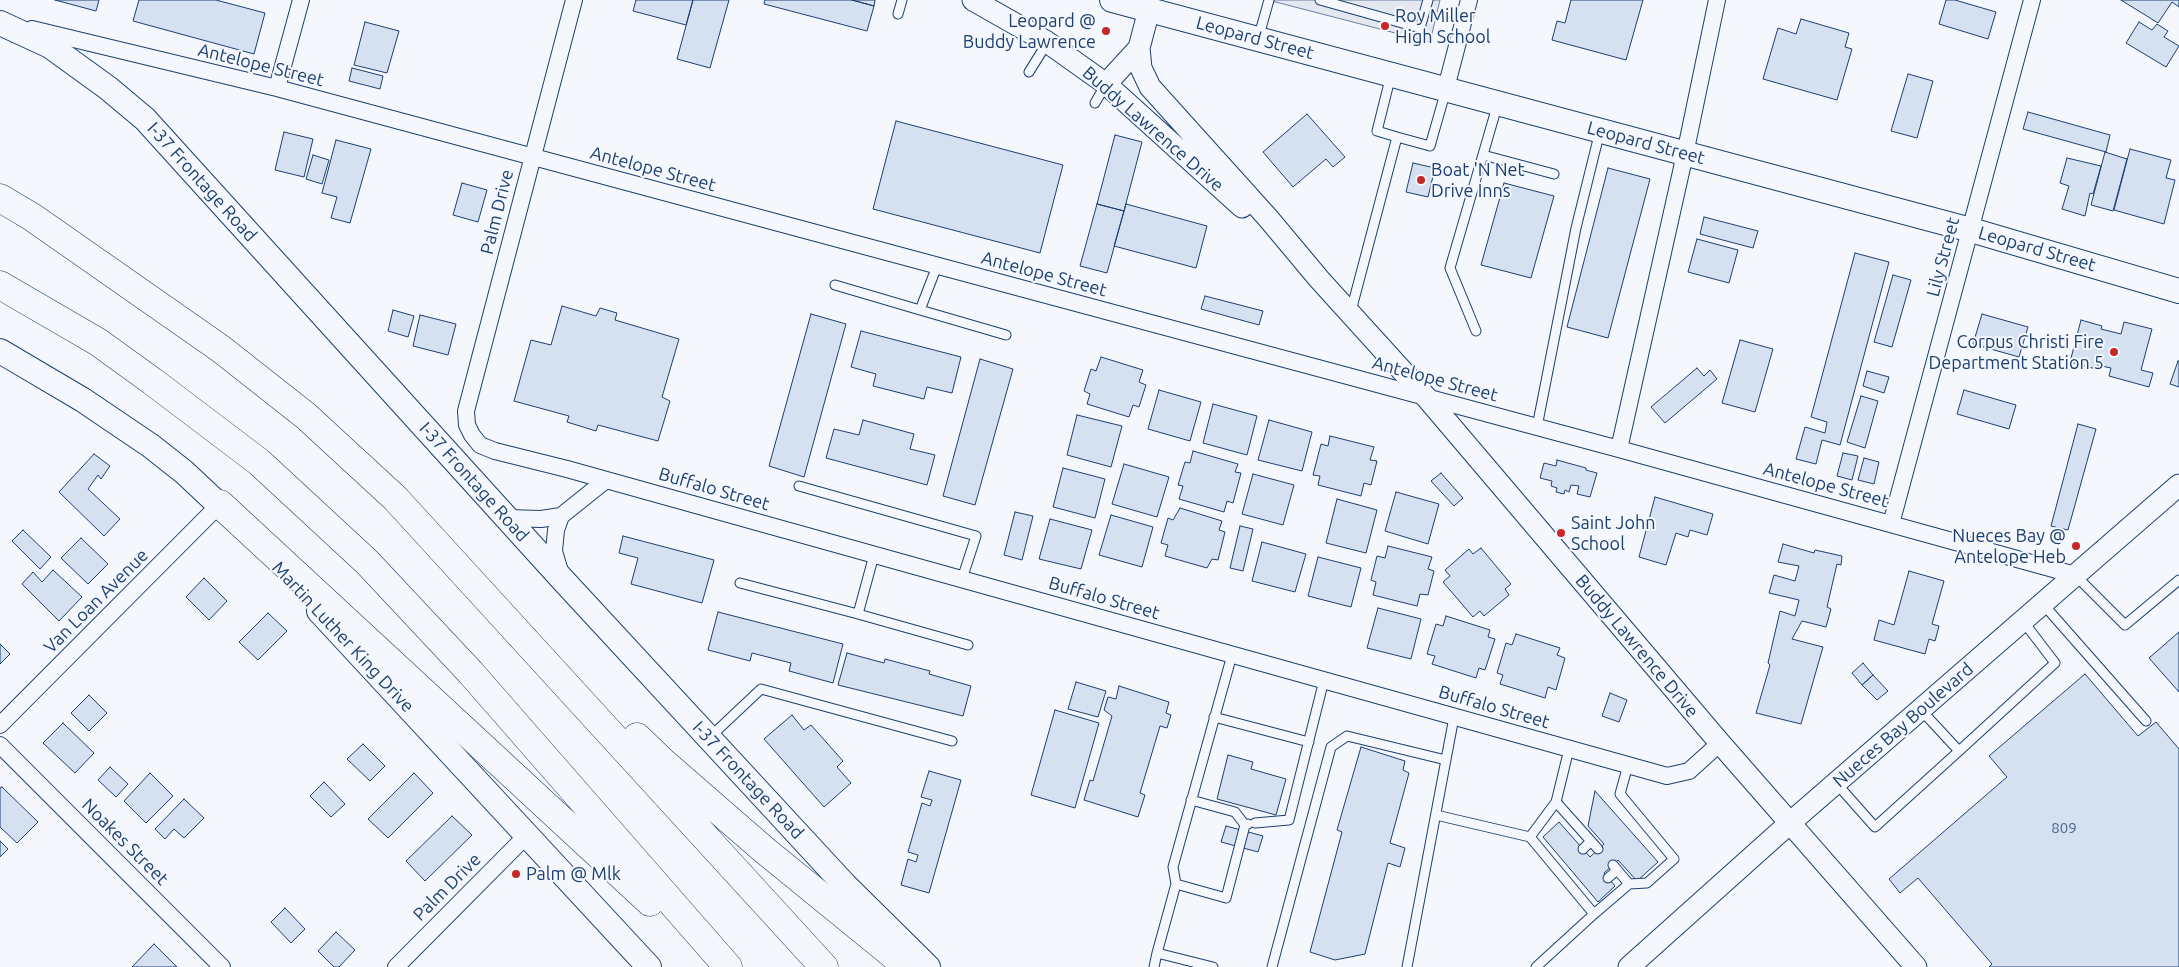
<!DOCTYPE html>
<style>
body{margin:0}
canvas{display:block;background:#f4f7fb}
</style>
<canvas width="2179" height="967"></canvas>
<script>
const context = document.querySelector('canvas').getContext('2d');
context.lineJoin = 'round';
function fill(path, color) {
  context.fillStyle = color;
  context.fill(path, 'evenodd');
}
function toPath(rows) {
  const path = new Path2D();
  for (const r of rows) {
    path.moveTo(r[0], r[1]);
    for (let i = 2; i < r.length; i += 2) path.lineTo(r[i], r[i + 1]);
  }
  return path;
}
function stroke(path, color, width, dash) {
  context.strokeStyle = color;
  context.lineWidth = width;
  context.lineCap = dash ? 'butt' : 'round';
  context.setLineDash(dash || []);
  context.stroke(path);
}
function label(font, color, halo, rows, align = 'center') {
  context.font = font + ' Ubuntu,sans-serif';
  context.lineWidth = 4;
  context.setLineDash([]);
  context.textBaseline = 'middle';
  context.strokeStyle = halo;
  context.fillStyle = color;
  for (const [text, x, y, turn = 0] of rows) {
    context.save();
    context.translate(x, y);
    context.rotate((+turn || 0) * Math.PI / 180);
    context.textAlign = isNaN(turn) ? turn : align;
    if (halo) context.strokeText(text, 0, 0);
    context.fillText(text, 0, 0);
    context.restore();
  }
}
const parking = toPath([
 [1268,0,1440,0,1430,42,1268,0]
]);
fill(parking, '#e3e8f0');
stroke(parking, '#687fa3', 1);
const building = toPath([
 [55,0,99,0,96,11,55,0],
 [139,0,216,0,265,13,254,54,133,21,139,0],
 [636,0,693,0,686,25,633,11,636,0],
 [693,0,729,0,710,68,677,59,693,0],
 [765,0,852,0,874,6,867,31,764,4,765,0],
 [852,0,875,0,874,6,852,0],
 [1571,0,1643,0,1626,60,1552,40,1557,21,1565,23,1571,0],
 [1946,0,1955,0,1996,12,1988,39,1939,24,1946,0],
 [2121,0,2179,0,2179,7,2172,2,2158,23,2121,0],
 [1801,19,1849,33,1845,47,1852,49,1837,100,1763,79,1778,28,1796,34,1801,19],
 [365,22,399,31,387,73,354,65,365,22],
 [2139,22,2152,30,2157,24,2168,31,2164,37,2179,46,2166,67,2126,43,2139,22],
 [352,68,383,76,380,89,349,81,352,68],
 [1908,74,1933,81,1917,138,1891,131,1908,74],
 [2028,112,2110,135,2106,152,2023,129,2028,112],
 [1307,114,1345,157,1333,167,1326,159,1293,187,1263,152,1307,114],
 [896,121,1063,165,1040,253,873,209,896,121],
 [284,132,313,139,304,177,275,170,284,132],
 [1115,135,1142,142,1124,211,1097,204,1115,135],
 [336,140,371,149,350,223,331,218,337,197,322,193,336,140],
 [2130,149,2171,160,2166,178,2175,180,2164,224,2114,210,2130,149],
 [2105,152,2127,159,2113,211,2091,205,2105,152],
 [313,155,329,160,322,184,306,179,313,155],
 [2067,158,2101,166,2093,194,2090,193,2085,216,2062,209,2069,186,2060,183,2067,158],
 [1413,163,1435,168,1428,197,1406,192,1413,163],
 [1608,168,1650,179,1608,338,1567,327,1608,168],
 [462,183,487,190,478,222,453,215,462,183],
 [1504,183,1554,196,1531,278,1481,265,1504,183],
 [1097,204,1124,211,1107,273,1080,266,1097,204],
 [1126,204,1207,226,1196,268,1114,246,1126,204],
 [1704,217,1758,231,1753,248,1700,234,1704,217],
 [1697,239,1738,250,1729,283,1688,272,1697,239],
 [1855,253,1889,262,1840,445,1822,440,1816,464,1796,459,1805,427,1825,433,1827,422,1811,417,1855,253],
 [1893,275,1911,280,1892,347,1874,342,1893,275],
 [1205,296,1263,311,1259,325,1201,309,1205,296],
 [562,306,596,316,600,308,617,313,615,320,679,339,662,397,670,401,658,441,598,425,596,431,567,422,569,416,514,401,531,340,551,345,562,306],
 [393,310,414,316,408,337,388,331,393,310],
 [811,314,846,324,804,477,769,466,811,314],
 [1982,314,2028,327,2019,357,1973,344,1982,314],
 [420,315,456,324,448,355,413,346,420,315],
 [2081,320,2102,326,2101,329,2121,334,2124,322,2152,329,2141,370,2153,373,2149,387,2109,376,2111,368,2097,365,2096,369,2070,362,2081,320],
 [861,331,961,357,952,393,927,387,924,399,873,386,876,374,851,367,861,331],
 [1740,340,1773,349,1755,412,1722,403,1740,340],
 [1101,357,1143,370,1139,382,1146,385,1139,407,1133,405,1129,417,1087,404,1090,394,1084,391,1091,369,1096,371,1101,357],
 [980,359,1013,369,975,505,943,496,980,359],
 [2178,361,2179,361,2179,387,2170,384,2178,361],
 [1697,368,1704,376,1710,370,1717,379,1665,423,1651,407,1697,368],
 [1867,371,1889,377,1884,393,1863,386,1867,371],
 [1159,390,1201,402,1190,441,1148,429,1159,390],
 [1964,390,2016,405,2009,429,1957,414,1964,390],
 [1861,396,1878,401,1865,448,1847,442,1861,396],
 [1213,404,1257,416,1247,455,1203,443,1213,404],
 [1077,415,1122,426,1111,467,1067,455,1077,415],
 [863,420,914,434,910,449,935,455,927,485,826,458,834,429,859,435,863,420],
 [1269,420,1312,432,1302,471,1258,460,1269,420],
 [2078,424,2096,429,2068,530,2051,526,2078,424],
 [1330,436,1374,447,1370,460,1377,461,1371,485,1364,483,1361,496,1318,485,1320,476,1313,475,1321,444,1328,446,1330,436],
 [1193,451,1238,464,1235,472,1241,473,1233,503,1227,501,1224,512,1179,499,1183,486,1178,485,1185,462,1190,463,1193,451],
 [1843,453,1858,456,1852,480,1837,476,1843,453],
 [94,454,110,466,101,479,98,475,88,489,120,519,104,536,59,492,94,454],
 [1864,458,1879,462,1874,484,1858,480,1864,458],
 [1557,460,1586,468,1586,470,1597,473,1590,497,1577,494,1579,486,1571,485,1569,492,1565,490,1564,494,1556,492,1557,488,1551,486,1552,481,1540,478,1544,463,1556,466,1557,460],
 [1124,464,1169,477,1157,517,1112,504,1124,464],
 [1063,468,1105,479,1095,518,1053,507,1063,468],
 [1441,473,1463,498,1454,506,1431,481,1441,473],
 [1253,474,1294,485,1283,525,1242,514,1253,474],
 [1396,492,1439,504,1428,544,1385,531,1396,492],
 [1655,497,1713,514,1707,535,1690,530,1688,537,1676,533,1666,565,1639,557,1655,497],
 [1337,499,1377,510,1366,553,1326,543,1337,499],
 [1180,508,1222,521,1219,530,1225,532,1218,560,1212,559,1207,568,1165,556,1168,545,1161,543,1168,518,1173,520,1180,508],
 [1015,512,1033,516,1022,560,1004,555,1015,512],
 [1111,515,1153,527,1142,567,1099,555,1111,515],
 [1050,519,1092,530,1081,569,1039,559,1050,519],
 [1240,526,1253,529,1243,571,1230,568,1240,526],
 [23,530,51,557,40,569,12,541,23,530],
 [623,536,714,560,702,603,631,584,638,558,619,553,623,536],
 [81,538,108,564,88,584,61,558,81,538],
 [1262,542,1306,554,1295,592,1252,581,1262,542],
 [1783,544,1814,553,1815,550,1842,556,1841,565,1837,564,1827,607,1831,609,1826,627,1802,621,1792,639,1823,647,1801,724,1756,713,1770,665,1768,663,1780,611,1795,616,1799,600,1769,593,1774,575,1795,581,1799,566,1778,562,1783,544],
 [1388,546,1432,557,1428,569,1434,571,1428,595,1420,594,1417,606,1373,595,1376,582,1371,580,1377,556,1385,558,1388,546],
 [1481,548,1511,584,1505,589,1509,595,1484,616,1480,611,1473,617,1443,582,1450,576,1445,570,1469,549,1473,554,1481,548],
 [1318,557,1361,568,1351,607,1308,596,1318,557],
 [53,570,82,597,59,621,22,584,33,572,42,582,53,570],
 [1909,571,1944,581,1932,624,1939,626,1935,641,1929,639,1925,654,1874,640,1879,620,1894,625,1909,571],
 [204,578,227,601,209,620,186,597,204,578],
 [1378,608,1421,619,1411,659,1367,648,1378,608],
 [718,612,843,644,833,683,789,671,791,663,752,653,750,661,708,650,718,612],
 [268,613,287,631,258,660,239,642,268,613],
 [1446,616,1490,630,1488,637,1495,639,1485,670,1479,668,1476,678,1432,664,1435,656,1427,654,1436,624,1443,626,1446,616],
 [2179,632,2179,692,2149,658,2179,632],
 [1516,634,1560,648,1557,655,1565,658,1556,690,1548,687,1545,698,1500,684,1503,675,1497,673,1506,643,1512,645,1516,634],
 [0,644,10,654,0,664,0,644],
 [847,653,884,663,885,659,930,671,929,674,971,686,963,716,838,685,847,653],
 [1863,663,1873,675,1862,685,1852,673,1863,663],
 [2085,674,2138,736,2156,722,2179,749,2179,967,1989,967,1992,964,1918,878,1900,893,1889,879,2007,777,1989,756,2085,674],
 [1873,675,1888,691,1877,700,1862,685,1873,675],
 [1076,682,1106,691,1098,717,1068,709,1076,682],
 [1119,686,1169,702,1166,713,1171,715,1167,728,1160,726,1140,793,1145,795,1138,817,1084,800,1090,780,1093,781,1112,716,1104,710,1108,697,1116,699,1119,686],
 [1610,693,1627,700,1619,722,1602,716,1610,693],
 [89,695,107,713,89,731,71,713,89,695],
 [1055,710,1099,723,1075,808,1031,795,1055,710],
 [792,715,804,730,811,725,843,761,837,767,851,783,824,807,764,739,792,715],
 [63,723,94,753,75,773,43,743,63,723],
 [363,744,385,766,370,781,347,759,363,744],
 [1361,747,1405,761,1403,770,1409,773,1390,843,1405,848,1400,867,1388,863,1365,954,1335,960,1310,952,1342,832,1337,830,1361,747],
 [1228,755,1253,762,1251,769,1286,779,1276,815,1217,799,1228,755],
 [110,767,128,784,116,797,98,780,110,767],
 [929,771,961,780,929,893,901,885,908,859,916,862,918,855,908,852,922,803,930,806,932,800,921,797,929,771],
 [150,773,173,796,146,823,124,801,150,773],
 [414,773,433,793,388,838,368,819,414,773],
 [324,782,345,804,331,817,310,796,324,782],
 [2,787,38,822,17,843,0,827,0,788,2,787],
 [1595,791,1658,862,1637,881,1618,860,1604,873,1615,886,1598,902,1543,837,1559,822,1590,857,1604,844,1588,826,1595,791],
 [184,799,204,818,184,838,174,829,165,839,155,829,184,799],
 [452,816,472,835,425,881,406,861,452,816],
 [1226,826,1263,836,1258,852,1221,842,1226,826],
 [0,841,8,849,0,857,0,841],
 [285,908,305,929,291,943,271,922,285,908],
 [336,932,355,950,339,967,334,967,318,951,336,932],
 [154,944,177,967,132,967,154,944]
]);
fill(building, '#d5e0f0');
stroke(building, '#1d3f73', 1);
const service = toPath([
 [1320,0,1420,28,1428,0],
 [898,14,902,0],
 [1258,39,1269,0],
 [1029,72,1047,43],
 [1095,103,1106,84],
 [1397,137,1430,146,1446,90],
 [1483,155,1554,174],
 [835,285,920,310,937,266],
 [920,310,1006,335],
 [1351,311,1397,137,1377,131,1391,75],
 [1476,331,1450,268,1498,103],
 [1537,427,1576,228,1600,131],
 [799,486,976,536,962,579],
 [2075,575,2125,625,2179,580],
 [740,583,858,614,874,555],
 [2043,604,2146,721],
 [858,614,968,645],
 [1214,717,1309,742],
 [709,738,761,689,952,741],
 [1959,751,2055,663,2023,621],
 [1628,765,1620,794,1674,859,1647,883,1629,884],
 [1836,783,1875,827,1959,751,1921,710],
 [1191,800,1235,812,1245,825],
 [1556,802,1598,849],
 [1436,815,1530,837],
 [1255,823,1289,820,1324,680],
 [1583,849,1591,841],
 [1608,878,1617,870],
 [1176,884,1226,898,1245,825,1248,824],
 [1594,914,1629,884,1613,865],
 [1154,967,1157,953],
 [1213,967,1157,953,1176,884,1173,867,1232,655],
 [1272,967,1331,747,1347,736,1446,760],
 [1407,967,1454,717],
 [1536,967,1594,914,1530,837,1556,802,1569,749]
]);
const minor = toPath([
 [574,0,466,411,467,425,472,435,480,445,495,451,567,469,1667,776,1689,771,1720,743],
 [32,29,277,88,1619,449,2075,575],
 [277,88,301,0],
 [1446,88,1469,0],
 [1619,449,1685,154,1717,0],
 [507,518,541,519,561,516,606,480],
 [1891,524,2032,0],
 [561,575,554,551,556,530,561,516],
 [0,725,220,504],
 [0,745,222,967],
 [396,967,527,835]
]);
const tertiary = toPath([
 [973,0,1047,42,1106,84,1242,207],
 [1149,10,1139,48,1141,68,1150,87,1268,218,1319,279,1426,397,1720,743,1916,967],
 [1106,84,1139,48],
 [1629,967,1791,822,2179,485]
]);
const secondary = toPath([
 [1112,0,1971,230,2179,291],
 [0,23,50,46,108,88,145,119,562,579,845,885,928,967],
 [0,351,83,400,151,446,184,472,233,518],
 [319,611,649,967]
]);
const motorway = toPath([
 [0,198,32,217,221,349,306,416,395,498,824,967],
 [0,285,98,342,152,381,259,462,367,562,471,673,728,967],
 [220,504,650,902],
 [637,737,663,762,763,849,908,967]
]);
stroke(service, '#1d3f73', 11);
stroke(minor, '#1d3f73', 18);
stroke(tertiary, '#1d3f73', 23);
stroke(secondary, '#1d3f73', 26);
stroke(motorway, '#1d3f73', 29);
stroke(service, '#f4f7fb', 9);
stroke(minor, '#f4f7fb', 16);
stroke(tertiary, '#f4f7fb', 21);
stroke(secondary, '#f4f7fb', 24);
stroke(motorway, '#f4f7fb', 28);
for (const [x, y, r, color] of [
 [1385,26,5,"#c62828"],
 [1106,31,5,"#c62828"],
 [1421,180,5,"#c62828"],
 [2114,352,5,"#c62828"],
 [1561,533,5,"#c62828"],
 [2076,546,5,"#c62828"],
 [516,874,5,"#c62828"]
]) {
  const dot = new Path2D();
  dot.arc(x, y, r, 0, 2 * Math.PI);
  context.fillStyle = color;
  context.fill(dot);
  stroke(dot, '#f4f7fb', 2);
}
label('15px', '#4b6792', null, [
 ["809",2064,828]
]);
label('18px', '#1d3f73', '#f4f7fb', [
 ["Roy Miller",1395,16],
 ["High School",1395,37],
 ["Leopard @",1096,21,"right"],
 ["Buddy Lawrence",1096,42,"right"],
 ["Boat 'N Net",1431,170],
 ["Drive Inns",1431,191],
 ["Corpus Christi Fire",2104,342,"right"],
 ["Department Station 5",2104,363,"right"],
 ["Saint John",1571,523],
 ["School",1571,544],
 ["Nueces Bay @",2066,536,"right"],
 ["Antelope Heb",2066,557,"right"],
 ["Palm @ Mlk",526,874]
], 'left');
label('18px', '#1d3f73', '#f4f7fb', [
 ["Leopard Street",1255,38,15],
 ["Antelope Street",261,65,14],
 ["Buddy Lawrence Drive",1153,129,41],
 ["Leopard Street",1646,143,15],
 ["Antelope Street",653,169,15],
 ["I-37 Frontage Road",202,182,48],
 ["Palm Drive",497,212,-76],
 ["Leopard Street",2037,249,16],
 ["Lily Street",1943,257,-75],
 ["Antelope Street",1044,274,15],
 ["Antelope Street",1435,379,15],
 ["I-37 Frontage Road",474,482,48],
 ["Antelope Street",1826,485,15],
 ["Buffalo Street",714,489,16],
 ["Buffalo Street",1104,598,16],
 ["Van Loan Avenue",96,601,-45],
 ["Martin Luther King Drive",343,637,47],
 ["Buddy Lawrence Drive",1637,646,50],
 ["Buffalo Street",1494,707,16],
 ["Nueces Bay Boulevard",1903,725,-41],
 ["I-37 Frontage Road",748,780,47],
 ["Noakes Street",125,842,45],
 ["Palm Drive",447,887,-45]
]);
</script>
